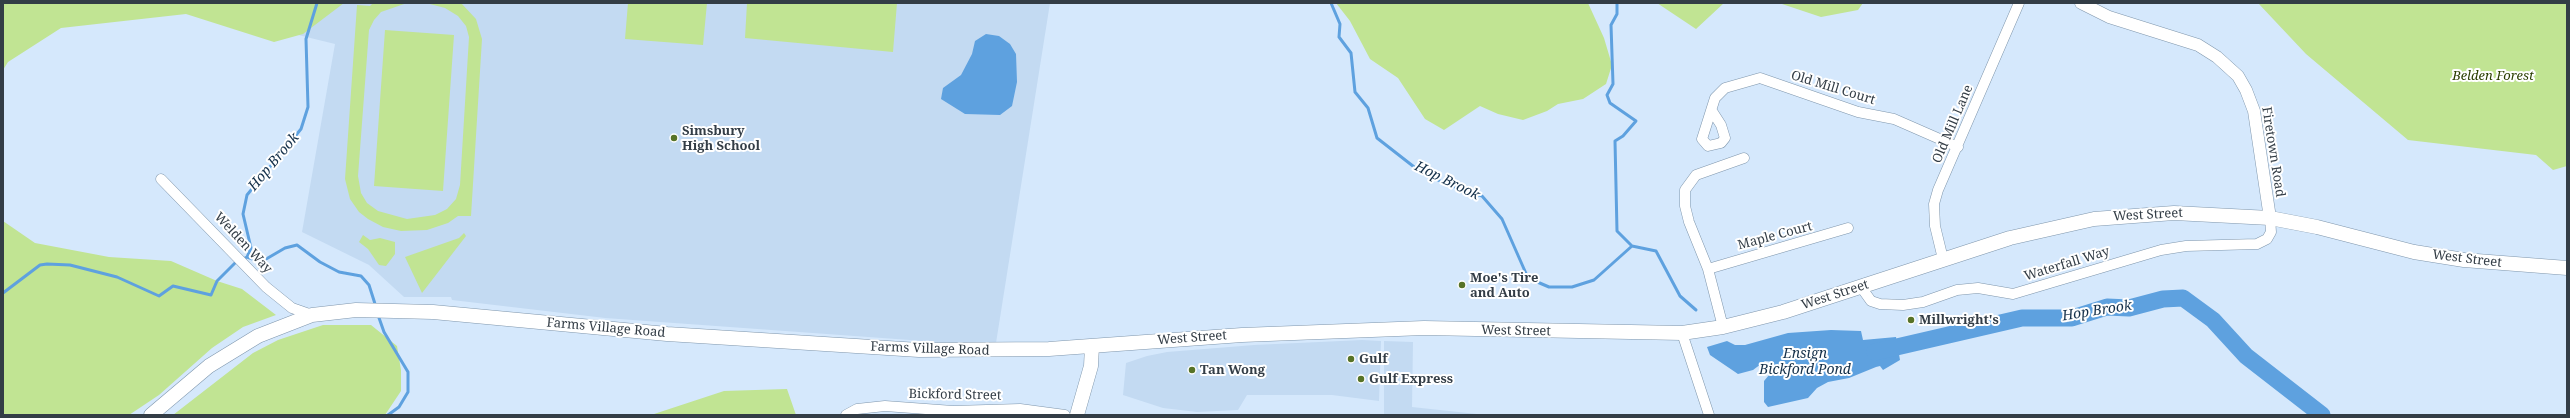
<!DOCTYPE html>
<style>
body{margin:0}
#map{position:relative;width:2570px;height:418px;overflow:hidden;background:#d5e8fc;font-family:"Noto Serif",serif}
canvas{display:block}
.frame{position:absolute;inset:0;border:4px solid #333d46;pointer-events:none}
</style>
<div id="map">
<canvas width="2570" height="418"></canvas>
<div class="frame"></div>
</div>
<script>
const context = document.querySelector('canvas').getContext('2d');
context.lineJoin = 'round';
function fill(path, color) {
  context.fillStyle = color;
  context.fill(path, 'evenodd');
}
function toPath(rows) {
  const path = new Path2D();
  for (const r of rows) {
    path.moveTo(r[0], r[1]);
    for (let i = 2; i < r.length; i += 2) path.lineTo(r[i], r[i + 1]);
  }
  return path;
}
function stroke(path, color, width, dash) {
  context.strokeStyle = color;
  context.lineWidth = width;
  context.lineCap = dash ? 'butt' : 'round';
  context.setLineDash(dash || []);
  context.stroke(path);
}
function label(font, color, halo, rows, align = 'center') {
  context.font = font + ' "Noto Serif",serif';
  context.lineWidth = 4;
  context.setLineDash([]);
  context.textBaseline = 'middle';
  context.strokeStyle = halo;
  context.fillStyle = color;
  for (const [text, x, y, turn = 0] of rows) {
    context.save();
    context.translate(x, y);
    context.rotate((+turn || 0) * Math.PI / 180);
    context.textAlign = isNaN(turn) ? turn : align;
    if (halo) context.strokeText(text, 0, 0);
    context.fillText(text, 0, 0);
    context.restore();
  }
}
fill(toPath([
 [289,3,1050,3,996,343,979,345,605,318,452,300,451,297,404,297,369,265,302,232,335,44,282,31],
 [1362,340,1381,341,1379,401,1332,395,1247,395,1238,410,1197,412,1163,408,1123,395,1126,363,1147,356,1167,352,1254,345],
 [1384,341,1413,342,1412,407,1486,415,1384,415]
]), '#c3daf2');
fill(toPath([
 [3,3,344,3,303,34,274,42,186,14,61,28,8,62,3,70],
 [373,3,407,3,381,12,374,20,369,30,358,176,361,193,367,203,378,211,407,219,435,215,447,209,456,199,460,185,469,37,466,26,458,16,445,8,426,3,461,3,476,19,482,39,471,216,458,216,448,223,427,230,401,231,383,227,368,219,359,212,350,199,345,179,357,5,370,6],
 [628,3,707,3,703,45,625,39],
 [747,3,897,3,893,52,745,38],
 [1336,3,1588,3,1604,38,1612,65,1606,84,1583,99,1558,104,1547,111,1523,120,1498,114,1480,106,1444,130,1425,119,1398,78,1370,59,1350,21],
 [1657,3,1724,3,1696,29],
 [1779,3,1863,3,1858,10,1821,17],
 [2258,3,2567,3,2567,166,2553,170,2536,155,2408,140,2306,54],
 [385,30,454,35,443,191,374,186],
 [3,221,35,243,109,257,171,261,217,281,242,289,276,315,243,327,212,348,159,395,129,415,3,415],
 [464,233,466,236,422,293,405,257,459,238],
 [363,235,370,240,380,238,395,242,395,254,386,266,379,265,368,249,359,242],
 [323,325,371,325,397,346,401,370,401,391,385,415,173,415,253,353,278,340],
 [787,389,796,415,651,415,724,391]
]), '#c1e493');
fill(toPath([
 [986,34,999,36,1010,44,1016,54,1017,82,1012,106,1000,115,965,114,941,99,943,88,961,75,972,54,975,41],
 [1831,330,1861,331,1863,340,1896,337,1900,360,1883,370,1880,366,1876,367,1849,378,1828,382,1817,388,1808,398,1768,407,1764,402,1764,381,1774,369,1774,362,1765,361,1753,370,1738,374,1710,355,1707,347,1727,341,1735,345,1745,345,1788,333]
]), '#5ea1df');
stroke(toPath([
 [1331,3,1340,24,1339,37,1351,53,1355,92,1368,108,1377,138,1418,170,1446,184,1482,196,1502,219,1528,278,1549,287,1572,287,1594,280,1632,246,1656,251,1680,296,1696,310],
 [1617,3,1617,14,1611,25,1613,84,1607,95,1610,103,1636,121,1623,136,1615,141,1617,231,1632,246],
 [247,257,261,262,285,248,297,245,320,262,339,272,361,276,369,285,376,307],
 [3,293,40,265,47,264,70,265,117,277,159,296,173,286,211,295,217,281,235,263,247,257,251,248,243,214,247,195,301,129,308,107,306,39,317,3],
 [378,315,384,332,408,372,408,392,399,407,388,415]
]), '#5ea1df', 3);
stroke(toPath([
 [1875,352,2022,318,2072,318,2107,307,2129,308,2163,299,2183,298,2213,320,2246,356,2322,415]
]), '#5ea1df', 17);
const minor = toPath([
 [1712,111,1721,125,1725,138,1721,143,1708,146,1702,139,1715,98,1725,88,1760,78,1858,112,1894,119,1958,147],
 [161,179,266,287,292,308,312,315],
 [1943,259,1935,226,1934,204,1938,190,2019,3],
 [1708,269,1848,228],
 [1861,287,1871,301,1880,304,1903,305,1923,302,1957,290,1978,288,2013,294,2161,250,2186,246,2257,244,2267,239,2271,232,2270,218],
 [1723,327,1708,269,1689,222,1685,206,1685,190,1696,175,1744,158],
 [1682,333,1709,415],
 [846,415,857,409,885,406,953,411,1020,409,1065,415]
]);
const tertiary = toPath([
 [2081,3,2109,17,2198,45,2217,57,2238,76,2246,90,2254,111,2270,218]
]);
const secondary = toPath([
 [151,415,209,366,258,336,312,315,356,310,433,312,667,334,919,350,1049,349,1242,335,1424,328,1682,333,1723,327,1783,312,2010,238,2094,219,2174,213,2270,218,2317,227,2414,252,2464,260,2567,268],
 [1077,415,1091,366,1092,346]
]);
stroke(minor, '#7f96ac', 11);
stroke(tertiary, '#7f96ac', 13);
stroke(secondary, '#7f96ac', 15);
stroke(minor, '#fff', 10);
stroke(tertiary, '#fff', 12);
stroke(secondary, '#fff', 14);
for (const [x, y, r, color] of [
 [674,138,4,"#577327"],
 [1462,285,4,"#577327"],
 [1911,320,4,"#577327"],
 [1351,359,4,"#577327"],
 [1192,370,4,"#577327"],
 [1361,379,4,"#577327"]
]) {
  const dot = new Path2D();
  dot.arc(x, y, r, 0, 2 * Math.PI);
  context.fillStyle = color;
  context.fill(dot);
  stroke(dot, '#fff', 1.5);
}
label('italic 13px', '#2a3e00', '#fff', [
 ["Belden Forest",2493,76]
]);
label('13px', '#333d46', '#fff', [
 ["Old Mill Court",1833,88,17],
 ["Old Mill Lane",1953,124,-67],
 ["Firetown Road",2273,152,81],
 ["West Street",2148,215,-3],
 ["Maple Court",1775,236,-15],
 ["Welden Way",243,243,47],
 ["West Street",2467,259,7],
 ["Waterfall Way",2067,264,-17],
 ["West Street",1835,295,-18],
 ["Farms Village Road",606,328,5],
 ["West Street",1516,331,1],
 ["West Street",1192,338,-4],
 ["Farms Village Road",930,349,2],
 ["Bickford Street",955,395,1]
]);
label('bold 13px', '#333d46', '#fff', [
 ["Simsbury",682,131],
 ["High School",682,146],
 ["Moe's Tire",1470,278],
 ["and Auto",1470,293],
 ["Millwright's",1919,320],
 ["Gulf",1359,359],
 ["Tan Wong",1200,370],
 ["Gulf Express",1369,379]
], 'left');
label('italic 14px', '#14304a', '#fff', [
 ["Hop Brook",274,162,-50],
 ["Hop Brook",1447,181,26],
 ["Hop Brook",2097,311,-9],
 ["Ensign",1805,354],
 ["Bickford Pond",1805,370]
]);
</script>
